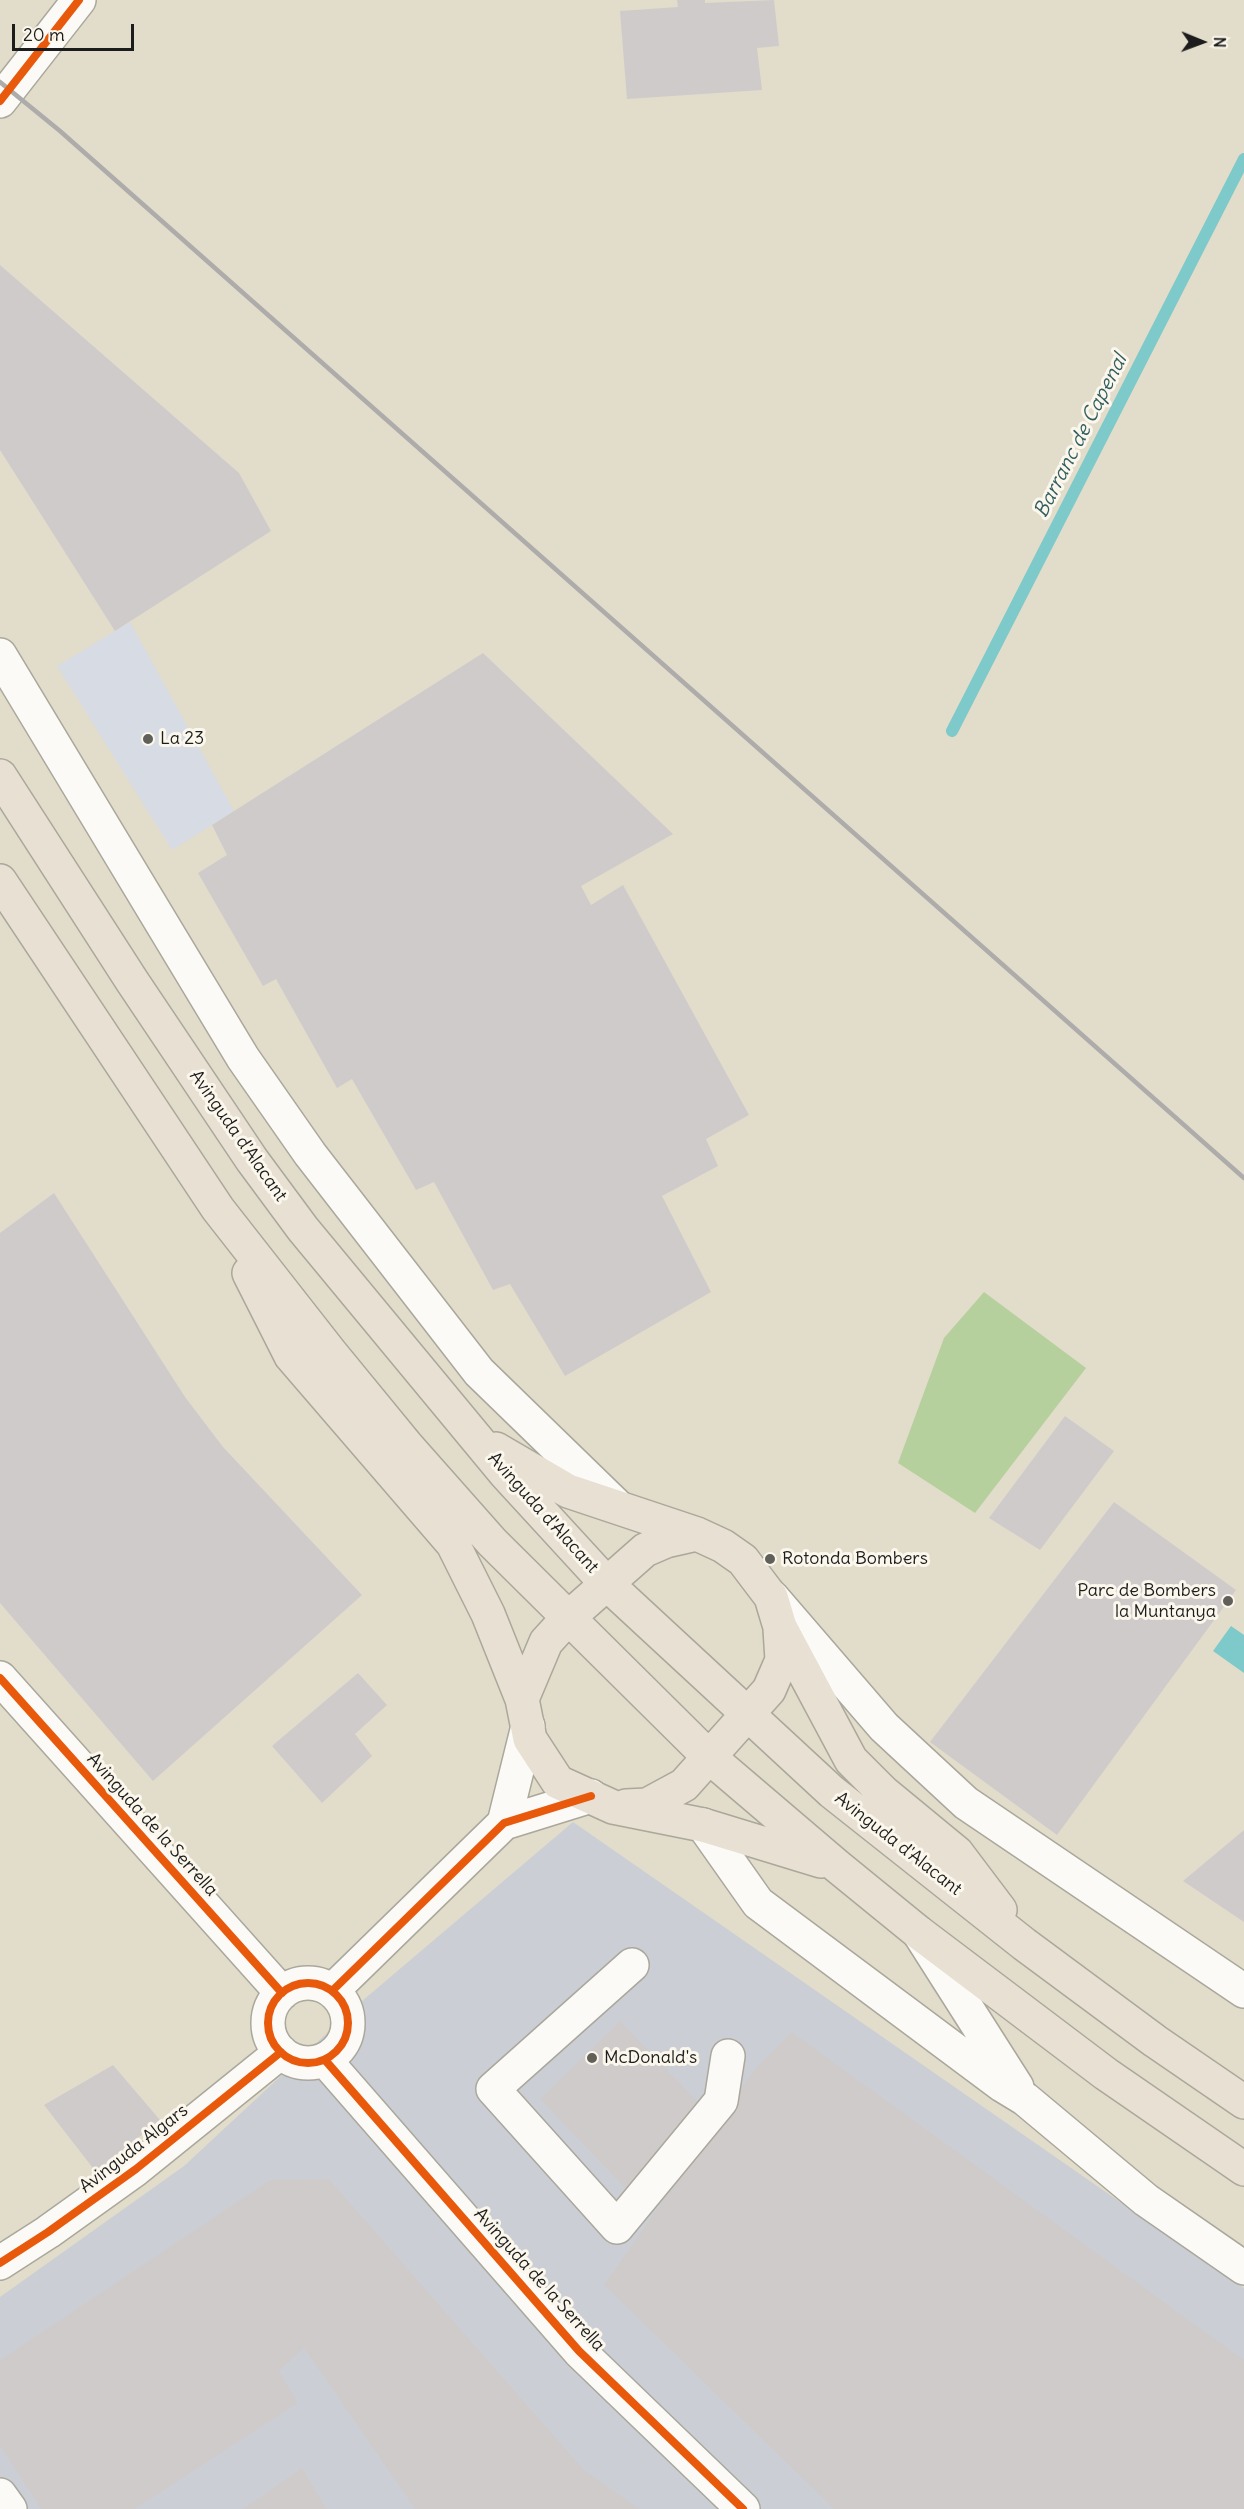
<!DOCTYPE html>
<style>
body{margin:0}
#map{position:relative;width:1244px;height:2509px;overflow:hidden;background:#e2dcca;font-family:Delius,sans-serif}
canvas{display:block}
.north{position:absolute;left:1172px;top:12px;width:60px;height:60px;-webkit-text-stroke:4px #fbf7ec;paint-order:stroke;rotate:91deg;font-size:16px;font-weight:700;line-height:24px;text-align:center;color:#1c1c1c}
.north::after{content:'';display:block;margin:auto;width:21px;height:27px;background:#1c1c1c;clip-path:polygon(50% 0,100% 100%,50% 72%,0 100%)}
.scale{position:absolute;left:12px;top:24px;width:122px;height:27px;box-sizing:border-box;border:3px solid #1c1c1c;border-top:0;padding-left:8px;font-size:18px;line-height:21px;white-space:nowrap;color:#1c1c1c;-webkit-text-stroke:4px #fbf7ec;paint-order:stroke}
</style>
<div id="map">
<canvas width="1244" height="2509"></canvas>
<div class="north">N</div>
<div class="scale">20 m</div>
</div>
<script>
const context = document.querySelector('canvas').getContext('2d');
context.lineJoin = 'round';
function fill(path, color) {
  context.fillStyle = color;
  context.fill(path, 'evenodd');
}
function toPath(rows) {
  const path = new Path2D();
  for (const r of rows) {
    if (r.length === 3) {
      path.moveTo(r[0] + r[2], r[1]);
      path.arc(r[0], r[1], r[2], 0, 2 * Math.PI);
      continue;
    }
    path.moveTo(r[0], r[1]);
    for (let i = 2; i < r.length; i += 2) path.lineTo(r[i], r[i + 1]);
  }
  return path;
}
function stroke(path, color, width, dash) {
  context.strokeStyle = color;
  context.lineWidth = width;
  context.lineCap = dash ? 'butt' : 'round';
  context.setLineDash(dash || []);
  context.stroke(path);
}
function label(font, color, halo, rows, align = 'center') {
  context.font = font + ' Delius,sans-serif';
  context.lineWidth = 6;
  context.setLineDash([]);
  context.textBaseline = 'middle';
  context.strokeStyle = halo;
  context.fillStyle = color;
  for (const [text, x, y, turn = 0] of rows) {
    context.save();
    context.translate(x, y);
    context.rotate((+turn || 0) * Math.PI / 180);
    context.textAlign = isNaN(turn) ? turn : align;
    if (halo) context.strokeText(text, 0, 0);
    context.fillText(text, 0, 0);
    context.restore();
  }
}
fill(toPath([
 [130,622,234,811,172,850,57,666]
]), '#d7dbe4');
fill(toPath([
 [573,1822,1244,2288,1244,2509,0,2509,0,2297,184,2166,355,2007]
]), '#cbcfd5');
fill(toPath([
 [984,1292,1086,1368,975,1513,898,1463,944,1338]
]), '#b6d09d');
fill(toPath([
 [1231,1626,1244,1635,1244,1673,1213,1651]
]), '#7ec9c9');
stroke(toPath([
 [952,731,1244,159]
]), '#7ec9c9', 12);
fill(toPath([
 [677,0,705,0,705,3,774,0,779,46,757,48,762,90,627,99,620,11,678,7],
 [0,265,239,473,271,531,115,631,0,450],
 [483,653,673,834,581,886,591,905,623,885,749,1115,706,1139,718,1166,662,1196,711,1292,565,1376,510,1284,493,1290,434,1182,416,1190,352,1079,337,1088,276,979,263,986,198,873,227,855,212,825],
 [54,1193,185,1397,223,1447,362,1595,153,1781,0,1603,0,1233],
 [1065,1416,1114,1451,1040,1550,989,1518],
 [1114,1502,1236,1590,1057,1835,930,1742],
 [358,1673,387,1705,355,1734,372,1756,322,1803,272,1746],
 [1244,1830,1244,1922,1183,1881],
 [620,2021,705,2109,625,2188,540,2099],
 [792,2032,1244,2360,1244,2509,834,2509,604,2285,754,2070],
 [113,2065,160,2120,96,2172,44,2105],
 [329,2179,584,2470,640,2509,415,2509,304,2348,279,2371,298,2403,135,2509,41,2509,0,2446,0,2360,270,2180],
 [302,2468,327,2509,243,2509]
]), '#d0cbcb');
const minor = toPath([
 [0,101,79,0],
 [0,655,243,1058,310,1154,479,1372,616,1505],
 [772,1597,884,1727,966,1803,1244,1991],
 [0,1678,282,1993],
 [504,1823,528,1726],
 [703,1825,758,1903,1002,2085,1025,2099,1146,2200,1244,2268],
 [919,1933,1017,2087],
 [632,1965,493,2089,617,2227,721,2101,728,2056],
 [308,2023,40],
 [332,1991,504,1823,591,1796],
 [325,2060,579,2351,743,2509],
 [0,2263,48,2232,136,2169,281,2052],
 [0,2495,10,2509]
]);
const major = toPath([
 [0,776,132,981,252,1160,303,1229,505,1473,606,1583,832,1792,1024,1944,1155,2041,1244,2102],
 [0,881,218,1209,330,1352,407,1446,492,1542,708,1756,837,1866,918,1932,1106,2074,1244,2169],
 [249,1273,291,1356,453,1544,488,1614,522,1699,530,1739,558,1782,613,1807,703,1825,821,1861],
 [496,1449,568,1491,697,1534,723,1546,743,1560,771,1597,780,1627,851,1760,883,1792,957,1853,1000,1910],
 [522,1699,546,1642,568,1618,645,1550,666,1541,697,1534],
 [626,1806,647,1805,684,1785,769,1690,782,1660,780,1629]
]);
stroke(minor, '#aaa79b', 36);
stroke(major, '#aaa79b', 36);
stroke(minor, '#fbfaf7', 33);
stroke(major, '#e7e0d3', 33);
stroke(toPath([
 [0,82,60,131,1244,1178]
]), '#adacaa', 4.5);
stroke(toPath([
 [0,101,79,0],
 [0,1678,282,1993],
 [308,2023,40],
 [332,1991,504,1823,591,1796],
 [325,2060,579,2351,743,2509],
 [0,2263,48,2232,136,2169,281,2052]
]), '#e8590c', 8);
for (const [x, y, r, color] of [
 [148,739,6,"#615f59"],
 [770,1559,6,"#615f59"],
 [1228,1601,6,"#615f59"],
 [592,2058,6,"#615f59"]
]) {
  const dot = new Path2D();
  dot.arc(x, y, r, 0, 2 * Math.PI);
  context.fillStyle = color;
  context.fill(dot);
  stroke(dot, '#fbf7ec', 2);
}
label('18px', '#1c1c1c', '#fbf7ec', [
 ["La 23",160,739],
 ["Rotonda Bombers",782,1559],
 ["Parc de Bombers",1216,1591,"right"],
 ["la Muntanya",1216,1612,"right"],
 ["McDonald's",604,2058]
], 'left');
label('18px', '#1c1c1c', '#fbf7ec', [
 ["Avinguda d'Alacant",238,1136,55],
 ["Avinguda d'Alacant",543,1513,48],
 ["Avinguda de la Serrella",152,1825,48],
 ["Avinguda d'Alacant",898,1844,38],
 ["Avinguda Algars",134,2149,-38],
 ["Avinguda de la Serrella",539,2280,48]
]);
label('italic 20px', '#325e61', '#fbf7ec', [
 ["Barranc de Capenal",1081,436,-63]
]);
</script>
